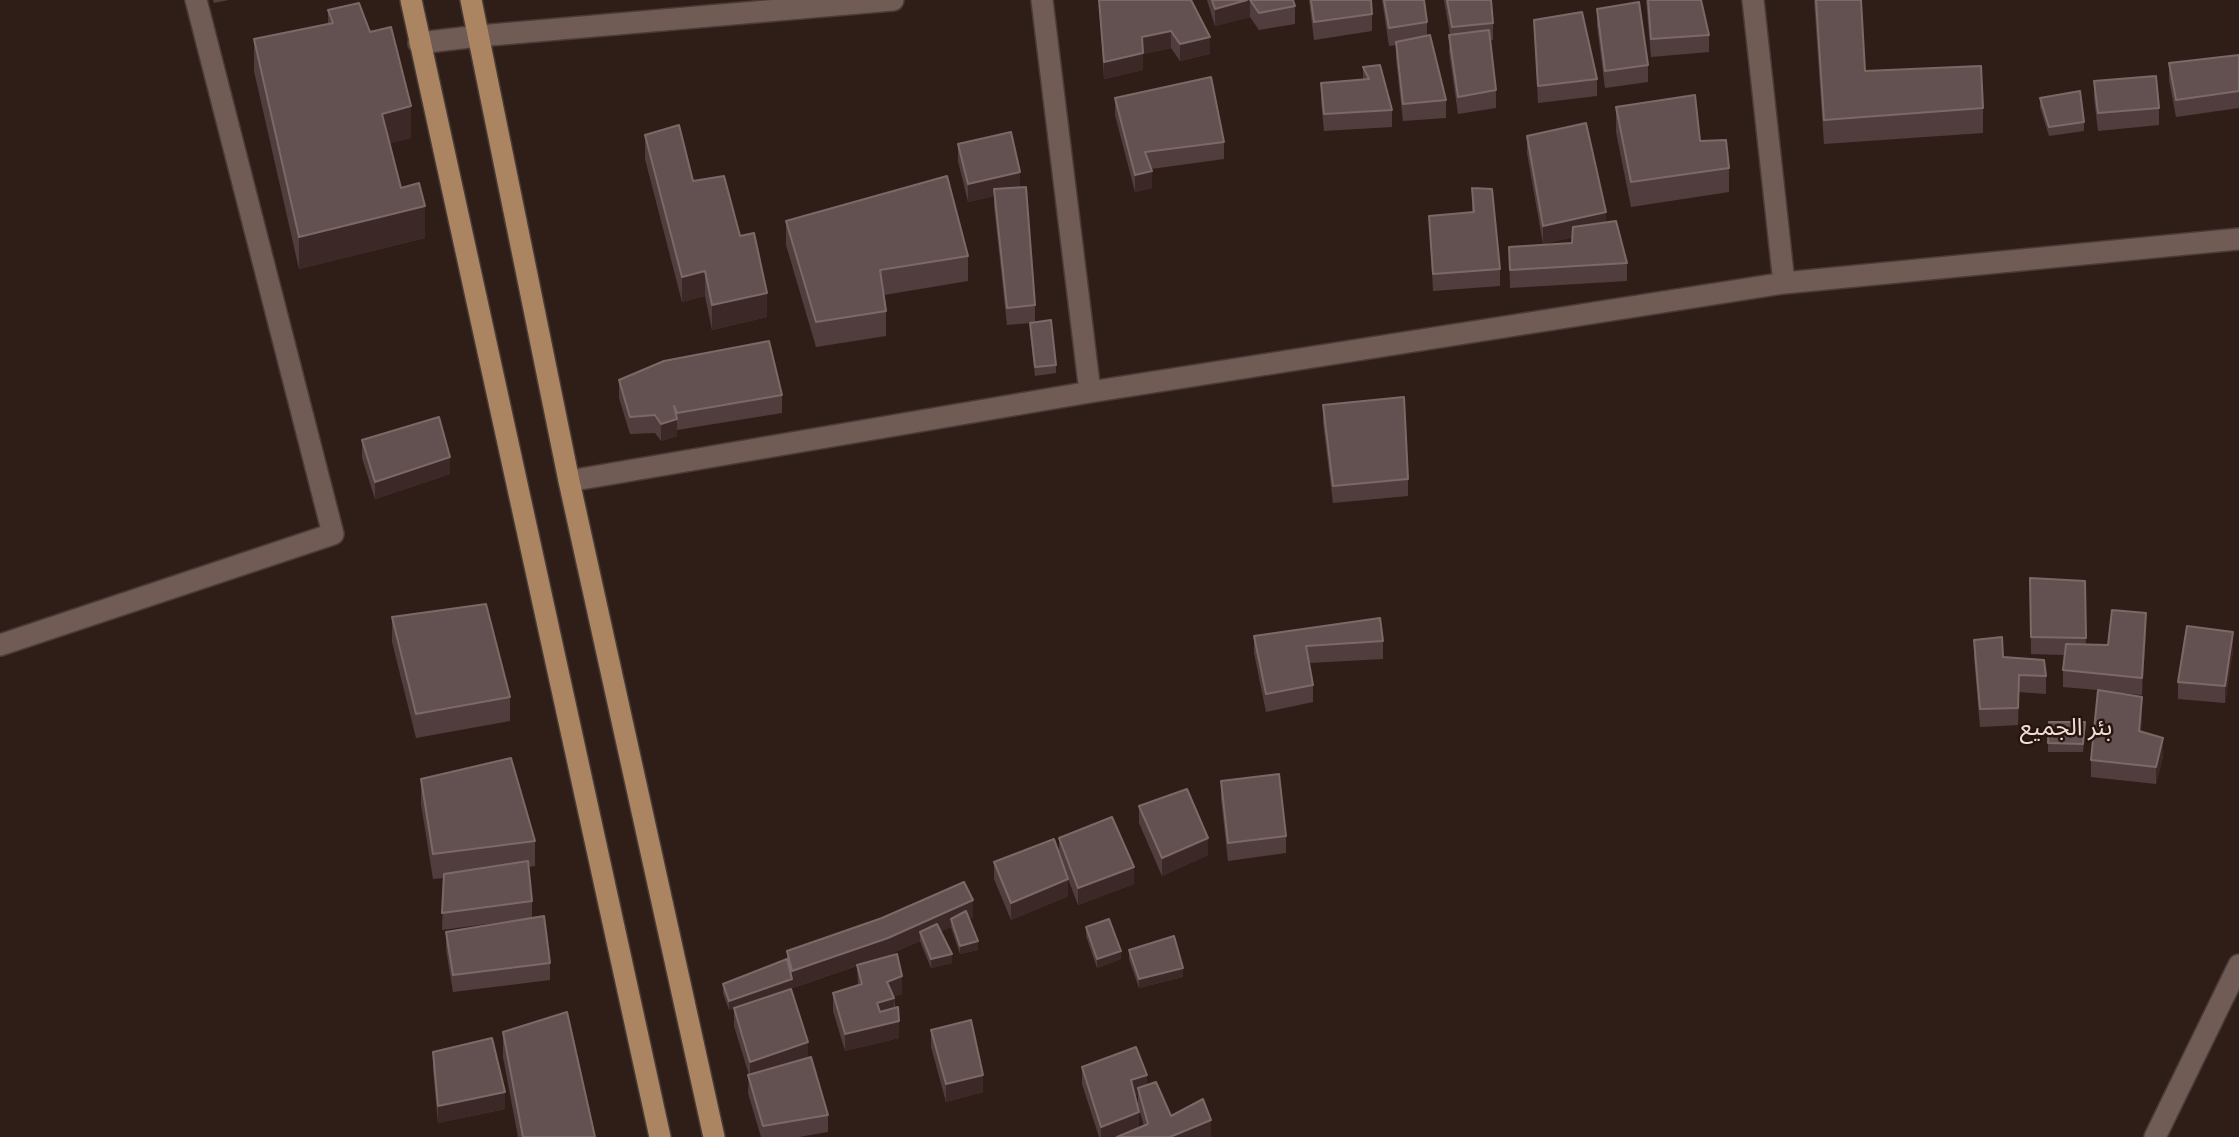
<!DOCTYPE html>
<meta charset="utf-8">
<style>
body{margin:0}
canvas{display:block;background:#2f1e18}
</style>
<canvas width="2239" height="1137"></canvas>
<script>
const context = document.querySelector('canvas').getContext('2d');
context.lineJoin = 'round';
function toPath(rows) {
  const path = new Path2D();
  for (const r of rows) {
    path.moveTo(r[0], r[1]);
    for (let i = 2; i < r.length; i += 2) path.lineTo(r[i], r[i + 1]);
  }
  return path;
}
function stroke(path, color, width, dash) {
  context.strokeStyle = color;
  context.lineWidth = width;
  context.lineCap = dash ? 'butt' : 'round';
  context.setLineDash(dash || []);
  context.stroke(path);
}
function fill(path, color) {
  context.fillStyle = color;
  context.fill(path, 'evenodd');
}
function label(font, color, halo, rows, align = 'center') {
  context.font = font + ' "Archivo Narrow","Noto Sans Arabic",sans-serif';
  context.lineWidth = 5;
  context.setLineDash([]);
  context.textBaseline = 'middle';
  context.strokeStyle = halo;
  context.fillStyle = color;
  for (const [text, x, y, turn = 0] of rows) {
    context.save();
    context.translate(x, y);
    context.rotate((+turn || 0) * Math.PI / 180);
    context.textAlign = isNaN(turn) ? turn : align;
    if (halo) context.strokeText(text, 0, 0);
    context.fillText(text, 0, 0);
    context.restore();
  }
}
const street = toPath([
 [1042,0,1090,392],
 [1753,0,1784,283],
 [419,43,479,36,893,0],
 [569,481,1090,392,1784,283,2239,239],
 [0,645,333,534,196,0],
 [2155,1137,2239,965]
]);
const primary = toPath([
 [411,0,660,1137],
 [471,0,569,481,714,1137]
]);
stroke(street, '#493b37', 24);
stroke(primary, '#493b37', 24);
stroke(street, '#705c55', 21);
stroke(primary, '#ab8562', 21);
fill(toPath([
 [213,0,229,0,214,3],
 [1099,0,1191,0,1210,54,1180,61,1171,48,1143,54,1143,70,1104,79],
 [1207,0,1293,0,1295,6,1295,24,1259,30,1250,17,1215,26],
 [1309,0,1371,0,1372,14,1372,31,1314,40],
 [1382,0,1424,0,1427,22,1427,35,1446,100,1446,118,1403,121,1396,59,1396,45,1389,46],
 [1444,0,1491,0,1493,23,1493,40,1490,40,1496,90,1496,108,1458,114,1449,52,1450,35],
 [1646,0,1701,0,1709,35,1709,52,1651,57],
 [1814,0,1861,0,1865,71,1983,108,1983,133,1824,144],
 [1597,9,1648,65,1648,82,1605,88,1597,26],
 [328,10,370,32,411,138,390,143,401,188,425,238,299,269,254,71,254,39,328,24],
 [1534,20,1597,79,1597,96,1538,103],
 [2239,55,2239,108,2176,117,2169,80,2169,63],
 [1363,67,1392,110,1392,127,1324,131,1321,100,1321,83,1363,80],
 [2094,81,2159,108,2159,125,2098,131,2094,98],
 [1115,98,1224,142,1224,159,1151,169,1152,188,1135,192,1115,115],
 [2040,98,2084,122,2084,131,2049,136,2040,107],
 [1616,107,1700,141,1729,168,1729,192,1631,207,1616,132],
 [645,135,693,181,740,236,767,317,712,330,705,296,682,302,645,159],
 [1527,136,1606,222,1627,263,1627,281,1510,288,1509,247,1572,243,1573,237,1543,244,1527,153],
 [958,144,1020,187,1035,305,1035,322,1056,365,1056,373,1035,376,1030,332,1030,323,1007,325,994,206,994,196,968,202,958,161],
 [1472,188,1500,269,1500,286,1433,291,1429,216,1472,213],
 [786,221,968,256,968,281,884,295,886,311,886,336,816,347,786,245],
 [619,380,782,395,782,413,677,430,677,436,661,441,655,433,630,434,619,398],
 [1323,405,1408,479,1408,496,1333,503,1323,423],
 [362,440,450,474,375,499,362,458],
 [2030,578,2085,581,2086,645,2108,645,2146,630,2142,695,2110,692,2142,714,2141,732,2163,756,2156,784,2091,777,2091,760,2098,690,2063,687,2063,670,2065,655,2031,654],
 [392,617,510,697,510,721,416,738,392,642],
 [1254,636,1383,641,1383,659,1309,663,1313,685,1313,702,1266,712,1254,653],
 [1974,640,2003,657,2046,676,2046,694,2019,692,2018,725,1980,727,1974,657],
 [2233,650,2225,703,2178,699,2178,682],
 [2085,731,2083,752,2048,752,2048,743],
 [421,779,535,841,535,866,528,867,532,901,532,918,442,930,444,878,433,879,421,804],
 [1221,781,1286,836,1286,853,1228,861,1221,799],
 [1139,806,1208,855,1162,876,1139,823],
 [1059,838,1134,884,1078,905,1068,879,1068,896,1011,920,994,879,994,862,1059,852],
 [973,917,969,919,978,950,960,954,951,927,941,931,952,963,931,968,920,941,888,955,861,964,902,994,894,996,899,1038,845,1051,833,1011,833,993,858,985,857,966,740,1006,808,1058,828,1115,828,1132,799,1137,761,1137,748,1093,749,1075,734,1026,734,1008,729,1010,723,993,723,984,787,959,787,951,882,918],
 [1086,927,1121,959,1097,968,1086,936],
 [446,932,550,963,550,980,453,992,446,949],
 [1129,950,1183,977,1139,988,1129,959],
 [931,1030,983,1092,946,1102,931,1047],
 [503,1032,595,1137,518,1137,503,1057],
 [433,1052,505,1109,438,1123,433,1069],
 [1082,1067,1147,1085,1171,1116,1211,1137,1099,1137,1082,1084],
 [1138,1095,1138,1105,1144,1126,1139,1128,1135,1096]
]), '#513d3e');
fill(toPath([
 [1247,0,1250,0,1250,17,1215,26,1215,9],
 [1171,31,1171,48,1143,54,1143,70,1104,79,1104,62,1142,37],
 [1210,37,1210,54,1180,61,1180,44],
 [411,106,411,138,382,145,382,114],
 [1152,171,1152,188,1135,192,1135,175],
 [1020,172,1020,190,994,189,994,196,968,202,968,184],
 [425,206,425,238,299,269,299,237],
 [1606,212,1606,229,1543,244,1543,226],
 [705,271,705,296,682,302,682,277],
 [767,293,767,317,712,330,712,305],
 [677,419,677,436,661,441,661,424],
 [450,457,450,474,375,499,375,482],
 [2146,613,2146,630,2142,695,2142,678],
 [2233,632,2233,650,2225,703,2225,686],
 [2142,697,2142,714,2139,749,2139,731],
 [2163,738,2163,756,2156,784,2156,767],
 [1208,838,1208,855,1162,876,1162,858],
 [1134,867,1134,884,1078,905,1078,888],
 [1068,879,1068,896,1011,920,1011,903],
 [973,900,973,917,953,926,951,919,951,927,923,939,920,932,920,941,888,955,729,1010,729,1001,792,979,792,971],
 [978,941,978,950,960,954,960,946],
 [1121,951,1121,959,1097,968,1097,959],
 [952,954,952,963,931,968,931,959],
 [1183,968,1183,977,1139,988,1139,979],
 [902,976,902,994,887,999,887,982],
 [894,998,894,1015,877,1020,877,1003],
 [899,1021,899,1038,845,1051,845,1034],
 [808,1042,808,1060,750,1080,750,1062],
 [983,1075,983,1092,946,1102,946,1084],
 [1147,1075,1147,1093,1138,1088,1138,1095,1131,1097,1131,1080],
 [505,1092,505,1109,438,1123,438,1106],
 [1139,1112,1139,1130,1121,1137,1101,1137,1101,1127],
 [1211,1120,1211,1137,1170,1137]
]), '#3c2927');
const building = toPath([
 [1099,0,1191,0,1210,37,1180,44,1171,31,1142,37,1143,53,1104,62,1099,0],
 [1212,0,1247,0,1215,9,1212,0],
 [1250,0,1293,0,1295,6,1259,13,1250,0],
 [1311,0,1371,0,1372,14,1314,22,1311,0],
 [1384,0,1424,0,1427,22,1389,28,1384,0],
 [1447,0,1491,0,1493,23,1452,27,1447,0],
 [1648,0,1701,0,1709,35,1651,39,1648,0],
 [1816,0,1861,0,1865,71,1981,66,1983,108,1824,120,1816,0],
 [1639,2,1648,65,1605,71,1597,9,1639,2],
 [359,3,370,32,391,27,411,106,382,114,401,188,419,183,425,206,299,237,254,39,333,23,328,10,359,3],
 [1582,12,1597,79,1538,86,1534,20,1582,12],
 [1489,30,1496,90,1458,97,1449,35,1489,30],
 [1430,35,1446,100,1403,104,1396,42,1430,35],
 [2239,55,2239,91,2176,100,2169,63,2239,55],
 [1380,65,1392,110,1324,114,1321,83,1369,79,1363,67,1380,65],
 [2156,76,2159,108,2098,113,2094,81,2156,76],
 [1211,77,1224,142,1145,152,1152,171,1135,175,1115,98,1211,77],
 [2080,91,2084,122,2049,127,2040,98,2080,91],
 [1695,95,1700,141,1726,140,1729,168,1631,182,1616,107,1695,95],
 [1586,123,1606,212,1543,226,1527,136,1586,123],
 [679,125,693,181,724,176,740,236,754,233,767,293,712,305,705,271,682,277,645,135,679,125],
 [1011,132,1020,172,968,184,958,144,1011,132],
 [947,176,968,256,880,270,886,311,816,322,786,221,947,176],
 [1026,187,1035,305,1007,308,994,189,1026,187],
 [1472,188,1492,189,1500,269,1433,274,1429,216,1474,212,1472,188],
 [1616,221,1627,263,1510,270,1509,247,1572,243,1573,227,1616,221],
 [1051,320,1056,365,1035,367,1030,323,1051,320],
 [769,341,782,395,677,413,674,406,677,419,661,424,655,415,630,417,619,380,664,361,769,341],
 [1404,397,1408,479,1333,486,1323,405,1404,397],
 [439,417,450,457,375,482,362,440,439,417],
 [2030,578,2085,581,2086,638,2031,637,2030,578],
 [486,604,510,697,416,714,392,617,486,604],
 [2112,610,2146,613,2142,678,2063,670,2066,644,2108,645,2112,610],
 [1380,618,1383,641,1306,646,1313,685,1266,694,1254,636,1380,618],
 [2187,626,2233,632,2225,686,2178,682,2187,626],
 [2002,637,2003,657,2044,660,2046,676,2019,675,2018,708,1980,709,1974,640,2002,637],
 [2098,690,2142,697,2139,731,2163,738,2156,767,2091,760,2098,690],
 [2049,722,2085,722,2083,744,2048,743,2049,722],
 [511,758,535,841,433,854,421,779,511,758],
 [1279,774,1286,836,1228,843,1221,781,1279,774],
 [1187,789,1208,838,1162,858,1139,806,1187,789],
 [1112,817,1134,867,1078,888,1059,838,1112,817],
 [1054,839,1068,879,1011,903,994,862,1054,839],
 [528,861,532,901,442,913,444,874,528,861],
 [964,882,973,900,888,938,792,971,787,951,882,918,964,882],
 [966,911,978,941,960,946,951,919,966,911],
 [544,916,550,963,453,975,446,932,544,916],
 [1109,919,1121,951,1097,959,1086,927,1109,919],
 [937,924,952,954,931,959,920,932,937,924],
 [1174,936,1183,968,1139,979,1129,950,1174,936],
 [897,954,902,976,887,982,894,998,877,1003,880,1012,898,1007,899,1021,845,1034,833,993,862,984,857,965,897,954],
 [787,959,792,979,729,1001,723,984,787,959],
 [791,989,808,1042,750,1062,734,1008,791,989],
 [567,1012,595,1137,523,1137,503,1032,567,1012],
 [971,1020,983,1075,946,1084,931,1030,971,1020],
 [492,1038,505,1092,438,1106,433,1052,492,1038],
 [1136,1047,1147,1075,1131,1080,1139,1112,1101,1127,1082,1067,1136,1047],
 [811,1057,828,1115,763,1126,748,1075,811,1057],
 [1156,1082,1171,1116,1203,1099,1211,1120,1170,1137,1117,1137,1148,1124,1138,1088,1156,1082]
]);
fill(building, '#635050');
stroke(building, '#7b6968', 2);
label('24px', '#f4dcd4', '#25150f', [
 ["بئر الجميع",2066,729]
]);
</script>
